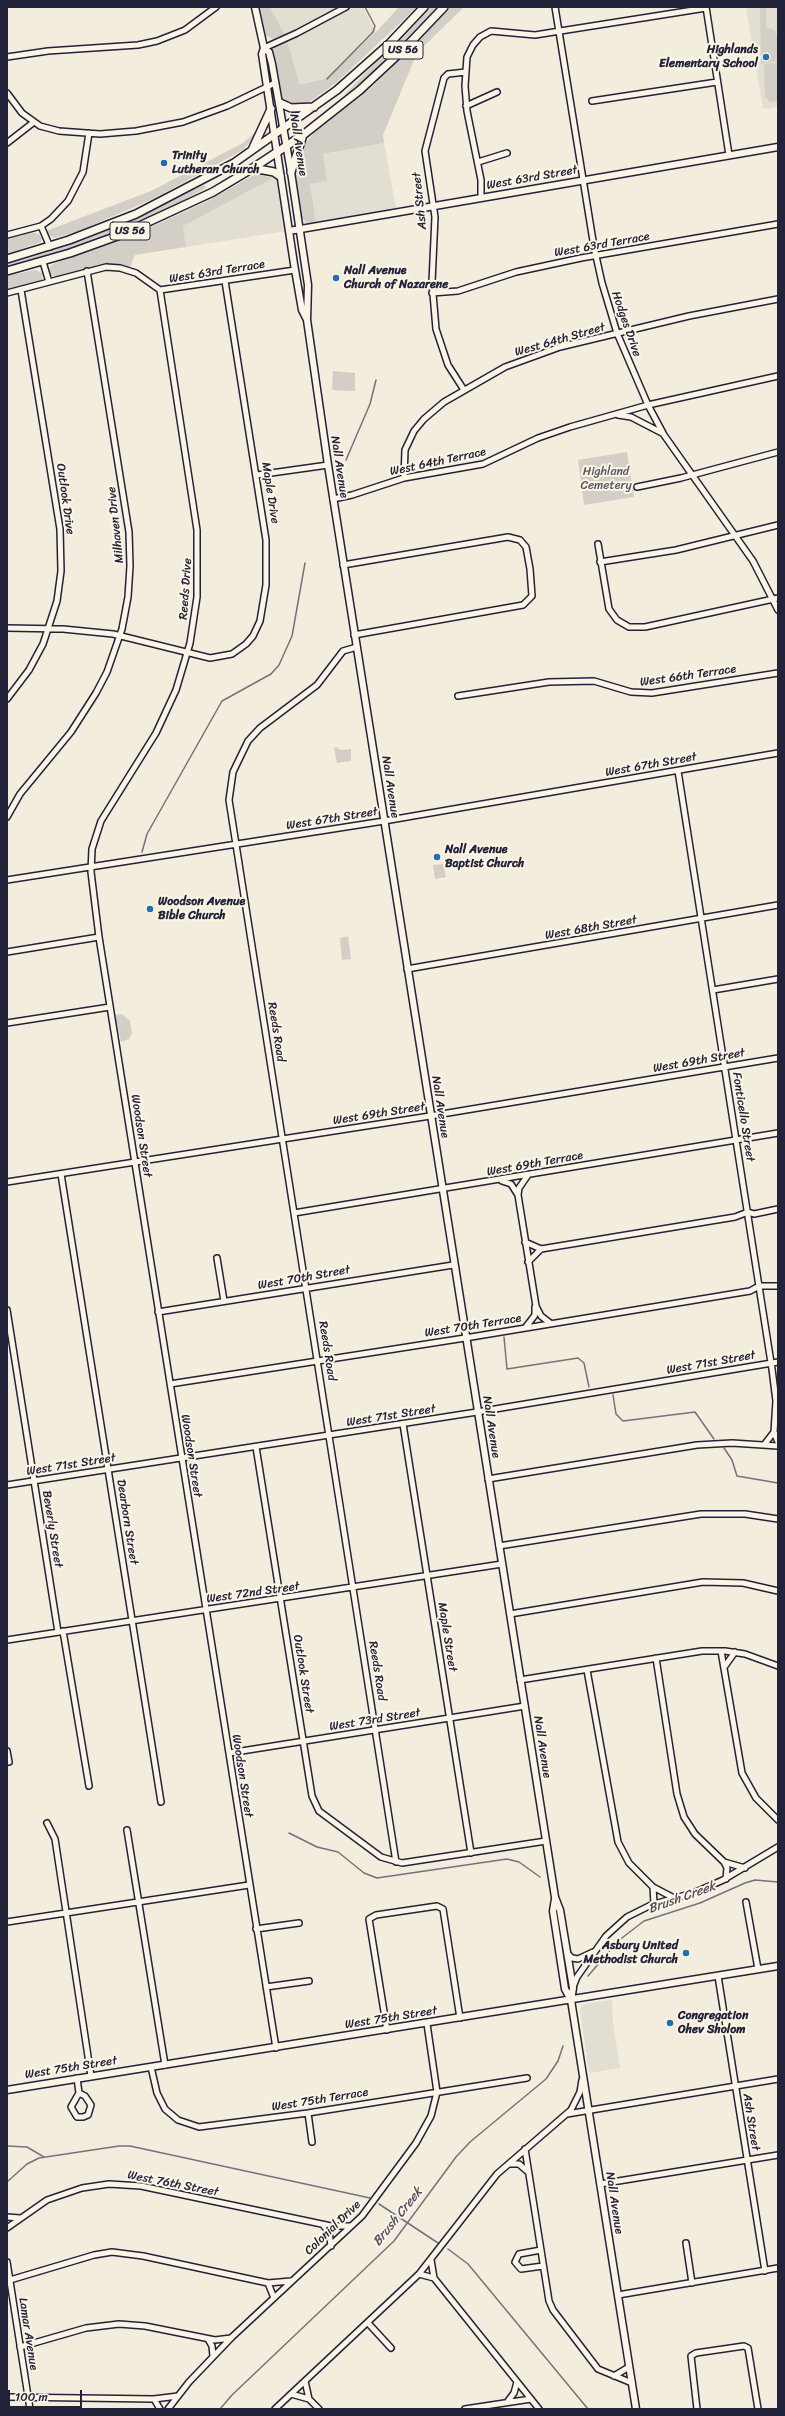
<!DOCTYPE html>
<style>
body{margin:0}
#map{position:relative;width:785px;height:2416px;overflow:hidden;background:#f3edde;font-family:Sriracha,sans-serif}
canvas{display:block}
.frame{position:absolute;inset:0;border:8px solid #22223b;pointer-events:none}
.scale{position:absolute;left:8px;top:2390px;width:74px;height:18px;box-sizing:border-box;border:2px solid #22223b;border-top:0;padding-left:5px;font-size:12px;line-height:14px;white-space:nowrap;color:#22223b;-webkit-text-stroke:3px #fcf5e5;paint-order:stroke}
</style>
<div id="map">
<canvas width="785" height="2416"></canvas>
<div class="frame"></div>
<div class="scale">100 m</div>
</div>
<script>
const context = document.querySelector('canvas').getContext('2d');
context.lineJoin = 'round';
function fill(path, color) {
  context.fillStyle = color;
  context.fill(path, 'evenodd');
}
function toPath(rows) {
  const path = new Path2D();
  for (const r of rows) {
    path.moveTo(r[0], r[1]);
    for (let i = 2; i < r.length; i += 2) path.lineTo(r[i], r[i + 1]);
  }
  return path;
}
function stroke(path, color, width, dash) {
  context.strokeStyle = color;
  context.lineWidth = width;
  context.lineCap = dash ? 'butt' : 'round';
  context.setLineDash(dash || []);
  context.stroke(path);
}
function label(font, color, halo, rows, align = 'center') {
  context.font = font + ' Sriracha,sans-serif';
  context.lineWidth = 4;
  context.setLineDash([]);
  context.textBaseline = 'middle';
  context.strokeStyle = halo;
  context.fillStyle = color;
  for (const [text, x, y, turn = 0] of rows) {
    context.save();
    context.translate(x, y);
    context.rotate((+turn || 0) * Math.PI / 180);
    context.textAlign = isNaN(turn) ? turn : align;
    if (halo) context.strokeText(text, 0, 0);
    context.fillText(text, 0, 0);
    context.restore();
  }
}
fill(toPath([
 [270,7,341,7,285,35],
 [353,7,363,7,376,32,324,79,300,86,287,42],
 [746,7,778,7,778,107,763,109],
 [384,143,396,208,316,222,310,184,327,181,323,154],
 [273,178,276,178,277,181,286,231,186,247,182,226],
 [612,2000,613,2023,620,2068,589,2073,580,2009,584,2004]
]), '#e3ded2');
fill(toPath([
 [259,7,270,7,285,35,273,39,266,36],
 [399,7,417,7,336,83,308,103,290,104,282,100,271,51,273,47,287,41,300,85,324,79,376,32],
 [429,7,439,7,385,62,346,95,345,94],
 [451,7,464,7,417,53,383,135,384,143,323,154,327,181,310,184,316,222,306,223,300,215,296,175,299,155,303,146,314,133,372,87],
 [760,7,766,7,766,27,775,30,775,33,778,37,778,61,761,64],
 [778,63,778,101,770,102,765,96,764,64],
 [253,134,256,135,243,150,155,198,79,231,55,238,47,234,46,231,151,191,243,143],
 [257,173,265,173,265,176,273,178,183,226,186,247,135,255,130,267,102,264,57,277,51,275,49,268,53,264,144,230,208,201],
 [204,185,206,188,175,205,123,229,58,253,7,267,7,263,51,251,121,225],
 [31,232,39,234,42,239,41,242,7,254,7,237],
 [35,270,42,273,42,280,7,290,7,276],
 [333,371,355,373,355,391,332,390],
 [627,452,634,497,584,505,578,460],
 [337,747,338,749,343,750,351,749,351,761,337,763,334,748],
 [443,864,446,877,435,879,433,865],
 [348,936,351,959,342,960,340,938],
 [122,1014,130,1021,132,1033,129,1039,121,1042,115,1015]
]), '#d4cfc6');
stroke(toPath([
 [327,79,373,32,375,26,365,7],
 [346,460,370,404,376,380],
 [142,852,147,834,222,701,271,674,279,665,292,636,305,563],
 [504,1337,507,1369,578,1358,584,1363,589,1387],
 [613,1395,616,1414,623,1421,695,1412,714,1439],
 [724,1448,732,1460,737,1476,778,1483],
 [289,1833,317,1847,338,1852,364,1873,377,1878,507,1859,519,1862,540,1877],
 [588,1976,618,1941,644,1921,700,1903,745,1883,755,1880,778,1882],
 [7,2146,27,2147,44,2157],
 [7,2182,27,2164,39,2158,119,2146,130,2146,370,2198],
 [379,2204,438,2243],
 [448,2249,468,2264,588,2409],
 [220,2409,232,2395,394,2241,456,2157,470,2142,546,2079,558,2061,563,2046]
]), '#75727b', 1.5);
const minor = toPath([
 [555,7,594,247,602,283,617,333,648,405,664,435,753,561,778,610],
 [706,7,729,155],
 [264,48,297,33,346,7],
 [7,57,48,51,138,45,157,41,185,30,216,7],
 [7,93,22,113,40,126,59,131,100,134,136,131,183,122,227,106,275,83],
 [592,101,717,82],
 [466,106,497,92],
 [7,143,34,122],
 [478,162,507,153],
 [481,198,481,180,467,111,465,86,467,57,473,45,480,37,491,31,535,35,706,8],
 [41,226,50,247],
 [7,235,41,226,51,219,68,201,83,172,89,133],
 [43,262,49,282],
 [160,290,197,530,197,597,190,643,176,690,156,733,101,821,92,849,91,872,99,937,276,2048],
 [7,293,106,267,120,268,136,273,160,290,295,270],
 [432,293,458,291,516,272,581,258,778,224],
 [464,390,448,365,436,329,432,282,435,217,425,151,444,78,448,74,466,72],
 [618,415,631,417,662,433],
 [257,475,328,465],
 [404,478,405,450,414,431,424,419,444,402,505,367,560,347,689,316,778,299],
 [637,487,681,478,778,452],
 [333,499,352,495,404,478,483,464,538,438,570,427,648,405,778,376],
 [598,544,609,609,617,620,629,627,645,627,778,598],
 [600,562,676,550,778,525],
 [343,565,508,537,520,540,526,547,530,569,532,596,523,605,354,635],
 [7,628,63,629,113,634,210,658,232,654,246,644,253,636,260,621,266,585,266,540,225,281],
 [357,647,343,651,317,685,260,728,248,741,233,772,229,800,396,1862],
 [458,696,549,682,594,681,631,692,652,693,778,673],
 [7,699,29,670,43,644,57,601,61,571,60,529,21,290],
 [678,771,772,1369,776,1401,774,1432,778,1442],
 [7,817,20,794,71,732,96,693,107,672,122,629,128,597,130,566,129,532,87,271],
 [7,880,384,821,778,753],
 [7,952,99,937],
 [407,969,778,905],
 [713,990,778,979],
 [7,1023,110,1007],
 [61,1174,161,1802],
 [528,1175,519,1188,518,1195,536,1306,541,1316,550,1323],
 [502,1181,511,1184,518,1195],
 [7,1182,430,1116,778,1058],
 [294,1213,778,1133],
 [525,1242,541,1249,735,1217,748,1212,754,1214,778,1209],
 [217,1258,224,1301],
 [528,1262,541,1249],
 [7,1310,58,1632],
 [158,1312,453,1265],
 [525,1328,535,1315,535,1307],
 [170,1384,465,1338,750,1291,759,1286,778,1286],
 [403,1424,471,1853],
 [764,1445,774,1432],
 [256,1447,312,1796,319,1811,381,1857,402,1863,546,1841],
 [488,1479,697,1445,732,1443,778,1446],
 [7,1485,477,1412,778,1362],
 [499,1546,701,1514,745,1514,778,1519],
 [510,1614,703,1582,743,1583,778,1591],
 [63,1631,89,1786],
 [7,1640,502,1564],
 [721,1651,742,1773,756,1798,778,1820],
 [656,1658,677,1794,684,1817,695,1834,724,1862,745,1868],
 [725,1666,735,1652],
 [587,1670,618,1842,629,1863,653,1887,674,1898],
 [520,1680,702,1651,725,1651,745,1654,778,1666],
 [7,1751,9,1762],
 [229,1753,525,1706],
 [47,1823,55,1839,91,2076],
 [127,1830,165,2065],
 [724,1862,727,1868,726,1879],
 [653,1887,654,1904],
 [746,1902,758,1969],
 [7,1922,249,1885],
 [256,1929,299,1923],
 [567,1953,572,1958,578,1959,593,1952],
 [718,1976,765,2271],
 [266,1987,309,1981],
 [573,1987,577,1977,606,1936,627,1917,651,1905,696,1892,723,1880,778,1847],
 [387,2030,369,1919,376,1915,437,1906,443,1909,460,2018],
 [151,2067,157,2093,165,2109,178,2120,199,2127,308,2113,527,2078],
 [77,2078,79,2093],
 [79,2093,85,2096,91,2105,88,2115,83,2117,77,2117,71,2107,79,2093],
 [308,2113,312,2142],
 [567,2114,778,2079],
 [525,2149,549,2301,553,2310,598,2369,632,2383],
 [509,2164,519,2164,527,2171],
 [600,2184,778,2155],
 [7,2217,20,2218],
 [323,2225,329,2232,331,2246],
 [7,2228,47,2200,82,2188,109,2184,141,2186,331,2226,350,2226],
 [686,2243,692,2283],
 [541,2250,519,2254,515,2262,521,2269,543,2266],
 [431,2260,434,2278,539,2409],
 [7,2262,30,2409],
 [419,2274,434,2278],
 [10,2280,94,2255,112,2252,143,2256,268,2283,291,2281],
 [268,2283,274,2298],
 [618,2295,778,2268],
 [368,2323,391,2348],
 [208,2339,212,2346,213,2356],
 [20,2347,86,2328,119,2324,145,2326,215,2340,231,2338],
 [614,2376,629,2367],
 [305,2381,309,2399],
 [291,2394,309,2399,319,2409],
 [7,2397,154,2399,178,2396],
 [154,2399,160,2409],
 [508,2401,514,2393,517,2382],
 [168,2409,189,2382,232,2337,362,2216,416,2143,431,2116,437,2092,427,2024],
 [275,2409,419,2274,497,2174,571,2110,580,2092,582,2080],
 [465,2409,531,2399],
 [697,2409,691,2356,696,2353,744,2346,748,2348,758,2409]
]);
const major = toPath([
 [255,7,264,48,262,54,294,264,302,310,306,318],
 [264,48,269,52,272,64,291,172,308,285,307,320,328,465,555,1897,560,1910,573,1988,571,2000,636,2409],
 [289,231,778,147],
 [555,1899,553,1911,565,1989,571,2000],
 [7,2090,778,1966]
]);
const highway = toPath([
 [280,103,291,108,314,107],
 [252,150,271,109],
 [253,168,274,172,280,176],
 [291,172,303,135],
 [7,259,69,240,136,214,234,163,337,90,390,43,424,7],
 [7,271,70,253,120,235,213,192,253,168,303,135,360,90,405,48,444,7]
]);
stroke(minor, '#22223b', 8);
stroke(major, '#22223b', 9);
stroke(highway, '#22223b', 10);
stroke(minor, '#fcf5e5', 5);
stroke(major, '#fcf5e5', 6);
stroke(highway, '#fcf5e5', 7);
for (const [x, y, r, color] of [
 [766,57,4,"#1f6fb2"],
 [164,163,4,"#1f6fb2"],
 [336,278,4,"#1f6fb2"],
 [437,857,4,"#1f6fb2"],
 [150,909,4,"#1f6fb2"],
 [686,1953,4,"#1f6fb2"],
 [670,2023,4,"#1f6fb2"]
]) {
  const dot = new Path2D();
  dot.arc(x, y, r, 0, 2 * Math.PI);
  context.fillStyle = color;
  context.fill(dot);
  stroke(dot, '#fcf5e5', 1.5);
}
for (const [x, y, w] of [
 [403,50,40],
 [130,231,40]
]) {
  const box = new Path2D();
  box.roundRect(x - w / 2, y - 9, w, 18, 3);
  context.fillStyle = '#fcf5e5';
  context.fill(box);
  stroke(box, '#22223b', 1);
}
label('bold 11px', '#22223b', null, [
 ["US 56",403,50],
 ["US 56",130,231]
]);
label('bold 12px', '#22223b', '#fcf5e5', [
 ["Highlands",758,50,"right"],
 ["Elementary School",758,64,"right"],
 ["Trinity",172,156],
 ["Lutheran Church",172,170],
 ["Nall Avenue",344,271],
 ["Church of Nazarene",344,285],
 ["Nall Avenue",445,850],
 ["Baptist Church",445,864],
 ["Woodson Avenue",158,902],
 ["Bible Church",158,916],
 ["Asbury United",678,1946,"right"],
 ["Methodist Church",678,1960,"right"],
 ["Congregation",678,2016],
 ["Ohev Sholom",678,2030]
], 'left');
label('12px', '#22223b', '#fcf5e5', [
 ["Nall Avenue",298,145,81],
 ["West 63rd Street",532,178,-10],
 ["Ash Street",420,201,-96],
 ["West 63rd Terrace",602,245,-10],
 ["West 63rd Terrace",217,272,-9],
 ["Hodges Drive",626,324,71],
 ["West 64th Street",560,340,-16],
 ["West 64th Terrace",438,462,-12],
 ["Nall Avenue",339,467,81],
 ["Maple Drive",270,493,81],
 ["Outlook Drive",65,499,82],
 ["Milhaven Drive",116,525,-96],
 ["Reeds Drive",186,589,-86],
 ["West 66th Terrace",688,676,-8],
 ["West 67th Street",651,765,-10],
 ["Nall Avenue",390,787,81],
 ["West 67th Street",332,819,-9],
 ["West 68th Street",591,928,-10],
 ["Reeds Road",276,1032,81],
 ["West 69th Street",699,1061,-10],
 ["Nall Avenue",440,1107,81],
 ["West 69th Street",379,1114,-9],
 ["Fonticello Street",743,1117,81],
 ["Woodson Street",141,1136,81],
 ["West 69th Terrace",535,1164,-10],
 ["West 70th Street",304,1278,-10],
 ["West 70th Terrace",473,1326,-9],
 ["Reeds Road",327,1351,81],
 ["West 71st Street",711,1363,-10],
 ["West 71st Street",391,1416,-9],
 ["Nall Avenue",491,1427,81],
 ["Woodson Street",191,1456,81],
 ["West 71st Street",71,1465,-9],
 ["Dearborn Street",127,1522,81],
 ["Beverly Street",52,1529,81],
 ["West 72nd Street",253,1593,-8],
 ["Maple Street",447,1637,81],
 ["Reeds Road",377,1671,81],
 ["Outlook Street",303,1674,81],
 ["West 73rd Street",375,1720,-9],
 ["Nall Avenue",542,1747,81],
 ["Woodson Street",242,1776,81],
 ["West 75th Street",391,2018,-9],
 ["West 75th Street",71,2068,-9],
 ["West 75th Terrace",320,2100,-9],
 ["Ash Street",751,2122,81],
 ["West 76th Street",173,2184,11],
 ["Nall Avenue",614,2203,81],
 ["Colonial Drive",333,2228,-44],
 ["Lamar Avenue",28,2334,81]
]);
label('12px', '#575665', '#fcf5e5', [
 ["Highland",606,472],
 ["Cemetery",606,486]
]);
label('italic 13px', '#525160', '#fcf5e5', [
 ["Brush Creek",682,1898,-20],
 ["Brush Creek",398,2217,-51]
]);
</script>
